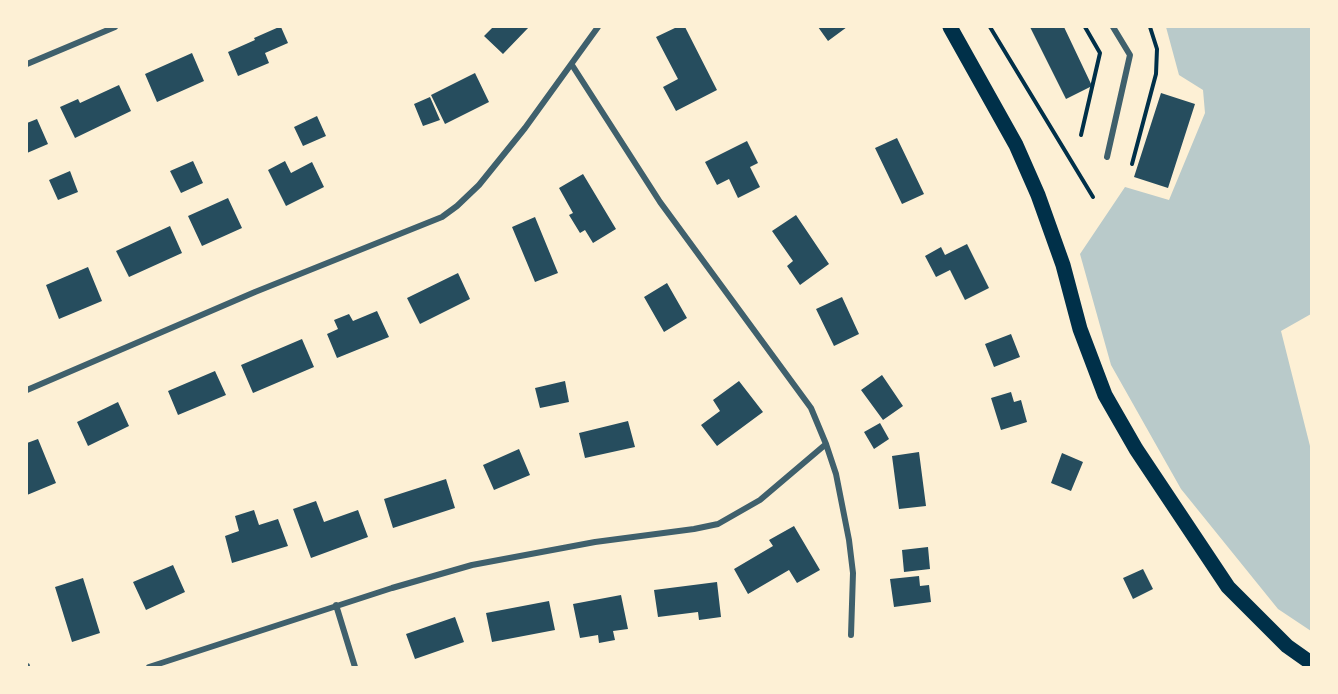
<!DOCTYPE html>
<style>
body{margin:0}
#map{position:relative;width:1338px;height:694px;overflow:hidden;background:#fdf0d5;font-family:Arial,sans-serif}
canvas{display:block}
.frame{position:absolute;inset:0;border:28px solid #fdf0d5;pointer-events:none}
</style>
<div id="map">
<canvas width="1338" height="694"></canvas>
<div class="frame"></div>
</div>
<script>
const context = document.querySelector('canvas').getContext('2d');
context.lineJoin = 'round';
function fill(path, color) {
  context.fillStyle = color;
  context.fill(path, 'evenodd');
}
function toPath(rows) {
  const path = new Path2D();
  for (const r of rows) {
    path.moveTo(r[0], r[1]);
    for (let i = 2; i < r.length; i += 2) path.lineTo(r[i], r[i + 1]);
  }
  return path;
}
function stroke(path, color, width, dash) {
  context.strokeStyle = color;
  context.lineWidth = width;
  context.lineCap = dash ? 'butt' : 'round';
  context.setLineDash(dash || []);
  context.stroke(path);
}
fill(toPath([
 [1166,27,1311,27,1311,314,1281,331,1311,450,1311,631,1278,609,1181,489,1111,365,1080,254,1125,187,1169,200,1205,113,1203,90,1179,75]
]), '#b9caca');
fill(toPath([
 [279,27,281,27,288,43,265,53,269,63,238,76,228,52,255,40,254,38],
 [493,27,529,27,503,54,484,36],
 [677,27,685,27,717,90,676,111,663,87,678,79,656,37],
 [818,27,847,27,828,41],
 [1030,27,1064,27,1092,86,1066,99],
 [192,53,204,81,157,102,145,74],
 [475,73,489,102,445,124,431,95],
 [119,85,131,111,75,138,60,107,78,99,80,103],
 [1161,93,1195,104,1168,188,1134,177],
 [430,97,440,120,423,126,414,104],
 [317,116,326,136,303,146,294,127],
 [37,119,48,144,27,153,27,123],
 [897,138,924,194,902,204,875,148],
 [747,141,758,163,750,167,760,187,738,198,729,179,717,185,705,162],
 [193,161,203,183,181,193,170,171],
 [285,161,291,173,312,162,324,187,286,206,268,170],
 [70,171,78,192,58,200,49,180],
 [583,174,616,229,593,243,585,230,580,233,569,215,573,213,559,188],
 [228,198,242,228,202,246,188,216],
 [796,215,829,264,800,285,787,266,793,261,772,231],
 [535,217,558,273,535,282,512,227],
 [170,226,182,253,129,277,116,251],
 [967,244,989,288,965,300,950,270,936,277,925,256,941,247,945,255],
 [88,267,102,301,59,319,46,285],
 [458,273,470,299,420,324,407,298],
 [667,283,687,318,664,332,644,297],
 [842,297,859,334,834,346,816,309],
 [377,311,389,337,337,358,327,334,338,329,334,320,349,314,353,321],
 [1011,334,1020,357,994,367,985,344],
 [302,339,314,367,253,393,241,365],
 [215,371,226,395,178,415,168,391],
 [882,375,903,406,883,420,861,390],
 [565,381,569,402,540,408,535,388],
 [739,381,763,412,717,446,701,425,720,411,713,400],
 [1011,392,1014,402,1021,400,1027,422,1001,430,991,398],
 [118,402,129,426,88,446,77,422],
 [628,421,635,447,585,458,579,433],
 [880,423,889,439,874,449,864,432],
 [38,439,56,483,27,495,27,443],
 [519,449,530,475,494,490,483,465],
 [919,452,926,506,899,509,892,456],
 [1062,453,1083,462,1071,491,1051,483],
 [446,479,455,508,393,528,384,499],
 [316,501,324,522,358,510,368,537,311,558,293,509],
 [254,510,259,525,278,519,288,546,232,563,225,536,239,531,235,516],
 [794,526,820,570,797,583,789,570,748,594,734,569,773,546,769,540],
 [928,547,930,569,904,572,902,550],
 [173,565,185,592,146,610,133,582],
 [1143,569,1153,589,1133,599,1123,578],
 [919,576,920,586,929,585,931,602,894,607,890,579],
 [83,578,100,633,72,642,55,587],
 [717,582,721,617,699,620,698,612,658,617,654,590],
 [621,595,628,629,613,631,615,640,599,643,598,635,580,638,573,604],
 [549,601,555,630,492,642,486,613],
 [455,617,464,642,415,659,406,634]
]), '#264d5e');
stroke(toPath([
 [990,27,1093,197],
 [1081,135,1100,53,1085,27],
 [1132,164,1156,74,1157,49,1150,27]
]), '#003049', 4);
stroke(toPath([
 [27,64,115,27],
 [572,65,660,202,811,408,826,444,836,474,849,540,853,573,851,635],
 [1107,157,1130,55,1113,27],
 [27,390,255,292,442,217,457,206,479,185,525,128,598,27],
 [336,605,355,667],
 [27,666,27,667],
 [149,667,392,588,472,565,595,542,694,529,718,524,760,500,826,444]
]), '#3f606c', 6);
stroke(toPath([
 [950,27,1016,145,1038,195,1063,265,1080,329,1105,395,1136,449,1228,587,1287,646,1311,663]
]), '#003049', 15);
</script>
